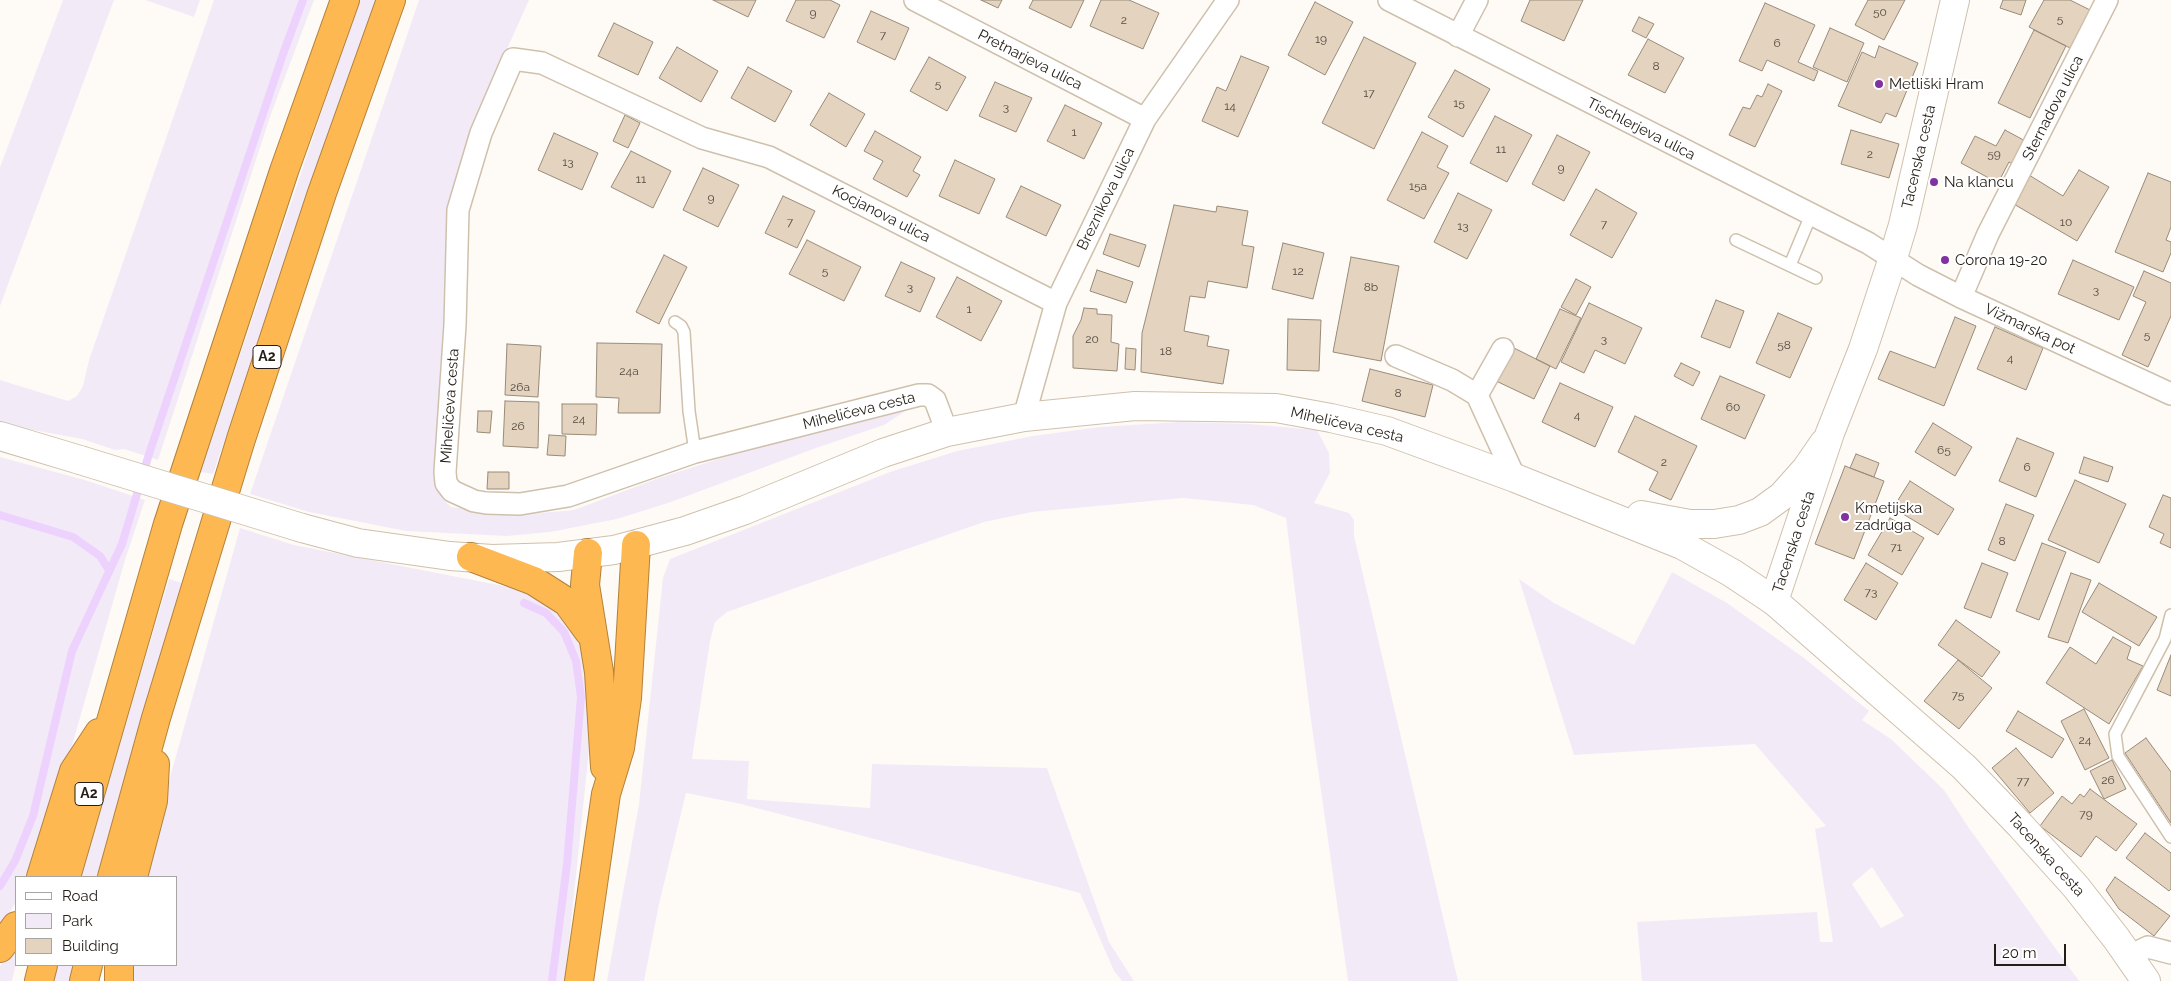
<!DOCTYPE html>
<meta charset="utf-8">
<style>
body{margin:0}
#map{position:relative;width:2171px;height:981px;overflow:hidden;background:#fefbf7;font-family:Raleway,sans-serif}
canvas{display:block}
.legend{position:absolute;left:15px;top:876px;width:162px;height:90px;box-sizing:border-box;background:#fff;border:1px solid #a7a5a2;margin:0;padding:6px 9px;list-style:none;font-size:15px;color:#241e17}
.legend li{display:flex;align-items:center;gap:10px;height:25px}
.legend b{width:25px;border:1px solid #a7a5a2}
.scale{position:absolute;left:1994px;top:944px;width:72px;height:22px;box-sizing:border-box;border:2px solid #241e17;border-top:0;padding-left:6px;font-size:15px;line-height:18px;white-space:nowrap;color:#241e17;-webkit-text-stroke:4px #fff;paint-order:stroke}
</style>
<div id="map">
<canvas width="2171" height="981"></canvas>
<ul class="legend">
<li><b style="height:6px;background:#fff"></b>Road</li>
<li><b style="height:14px;background:#f3eaf8"></b>Park</li>
<li><b style="height:14px;background:#e3d3bf"></b>Building</li>
</ul>
<div class="scale">20 m</div>
</div>
<script>
const context = document.querySelector('canvas').getContext('2d');
context.lineJoin = 'round';
function fill(path, color) {
  context.fillStyle = color;
  context.fill(path, 'evenodd');
}
function toPath(rows) {
  const path = new Path2D();
  for (const r of rows) {
    path.moveTo(r[0], r[1]);
    for (let i = 2; i < r.length; i += 2) path.lineTo(r[i], r[i + 1]);
  }
  return path;
}
function stroke(path, color, width, dash) {
  context.strokeStyle = color;
  context.lineWidth = width;
  context.lineCap = dash ? 'butt' : 'round';
  context.setLineDash(dash || []);
  context.stroke(path);
}
function label(font, color, halo, rows, align = 'center') {
  context.font = font + ' Raleway,sans-serif';
  context.lineWidth = 4;
  context.setLineDash([]);
  context.textBaseline = 'middle';
  context.strokeStyle = halo;
  context.fillStyle = color;
  for (const [text, x, y, turn = 0] of rows) {
    context.save();
    context.translate(x, y);
    context.rotate((+turn || 0) * Math.PI / 180);
    context.textAlign = isNaN(turn) ? turn : align;
    if (halo) context.strokeText(text, 0, 0);
    context.fillText(text, 0, 0);
    context.restore();
  }
}
fill(toPath([
 [63,0,114,0,0,306,0,167],
 [145,0,200,0,194,17],
 [214,0,314,0,271,114,158,460,124,449,115,450,82,439,0,424,0,380,68,401,77,396,83,386,89,360],
 [359,0,376,0,213,474,201,472],
 [419,0,529,0,486,96,450,215,437,486,442,498,451,507,518,515,574,510,659,478,728,456,910,408,884,425,816,448,671,502,617,519,550,532,507,536,406,531,309,512,250,494],
 [1180,422,1250,424,1317,430,1329,453,1330,473,1314,503,1349,513,1354,520,1354,536,1458,981,1348,981,1310,713,1286,518,1253,505,1183,498,1032,512,984,522,727,612,715,622,710,641,692,759,749,761,747,799,870,808,872,764,1047,768,1109,942,1134,981,1122,981,1114,971,1080,893,741,804,686,793,659,904,644,981,607,981,639,804,663,578,670,559,890,472,957,451,1033,436,1099,427],
 [0,457,85,480,145,500,125,560,50,823,29,877,16,877,16,902,0,928],
 [240,528,294,545,514,588,534,594,550,605,571,624,582,646,589,682,591,731,565,981,130,981,129,965,176,965,176,877,142,877],
 [1672,572,1727,603,1804,658,1869,711,1862,720,1891,739,1944,790,1969,828,2079,981,1642,981,1637,922,1817,912,1820,942,1833,942,1815,829,1826,826,1755,744,1574,755,1519,579,1554,603,1634,645],
 [1872,867,1904,916,1881,928,1852,884],
 [169,579,182,583,99,877,80,877],
 [16,945,16,964,12,981,0,981,0,966],
 [58,965,75,965,70,981,53,981]
]), '#f3eaf8');
stroke(toPath([
 [0,515,73,537,100,556,109,570],
 [524,603,546,613,564,632,576,661,581,697,567,864,552,981],
 [0,886,15,861,33,816,72,651,122,544,149,454,283,54,303,0]
]), '#eed2fe', 8);
const building = toPath([
 [713,0,756,0,748,17,713,0],
 [796,0,830,0,840,5,824,38,786,21,796,0],
 [981,0,1002,0,998,8,981,0],
 [1033,0,1084,0,1071,28,1029,8,1033,0],
 [1101,0,1129,0,1159,13,1143,49,1090,26,1101,0],
 [1530,0,1583,0,1564,41,1521,21,1530,0],
 [1868,0,1905,0,1884,40,1855,25,1868,0],
 [2003,0,2026,0,2021,15,2000,8,2003,0],
 [2044,0,2070,0,2090,10,2070,48,2029,27,2044,0],
 [1315,2,1353,22,1325,75,1288,55,1315,2],
 [1765,3,1815,25,1798,62,1818,71,1814,81,1767,60,1762,71,1739,61,1765,3],
 [871,11,909,28,895,60,857,42,871,11],
 [1639,17,1654,24,1646,38,1632,31,1639,17],
 [614,23,653,42,638,75,598,56,614,23],
 [1830,28,1864,43,1847,82,1813,67,1830,28],
 [2034,30,2066,46,2030,118,1998,103,2034,30],
 [1364,37,1416,63,1374,149,1322,123,1364,37],
 [1648,39,1684,58,1665,93,1628,75,1648,39],
 [1879,46,1918,63,1896,117,1886,113,1881,123,1838,106,1862,52,1875,58,1879,46],
 [677,47,718,71,701,102,659,78,677,47],
 [1241,56,1269,67,1238,137,1202,121,1217,87,1226,91,1241,56],
 [929,57,966,77,947,111,910,91,929,57],
 [748,67,792,91,775,122,731,98,748,67],
 [1455,70,1490,89,1463,137,1428,117,1455,70],
 [995,82,1032,98,1016,132,979,116,995,82],
 [1768,84,1782,91,1755,147,1729,135,1743,107,1750,109,1757,95,1762,97,1768,84],
 [829,93,865,114,846,147,810,125,829,93],
 [1065,105,1102,123,1084,159,1047,141,1065,105],
 [625,115,640,123,628,148,613,141,625,115],
 [1495,116,1532,135,1507,182,1470,163,1495,116],
 [1851,130,1899,144,1889,178,1841,164,1851,130],
 [2005,130,2029,143,2016,166,2009,162,1998,183,1961,163,1975,136,1996,146,2005,130],
 [875,131,921,157,913,171,920,175,907,197,873,179,883,161,864,151,875,131],
 [1422,132,1448,146,1437,167,1449,173,1424,219,1387,200,1422,132],
 [554,133,598,153,582,190,538,170,554,133],
 [1557,135,1590,152,1564,201,1532,184,1557,135],
 [631,151,671,171,653,208,611,187,631,151],
 [955,160,995,179,979,214,939,196,955,160],
 [703,168,739,185,718,227,683,210,703,168],
 [2079,170,2109,187,2077,241,2012,203,2029,175,2063,196,2079,170],
 [2148,173,2171,182,2171,227,2166,240,2171,242,2171,253,2163,272,2115,252,2148,173],
 [1021,186,1061,205,1046,236,1006,217,1021,186],
 [1596,189,1637,213,1612,258,1570,235,1596,189],
 [1458,193,1492,210,1467,259,1434,242,1458,193],
 [783,196,815,211,797,248,765,233,783,196],
 [1174,205,1216,212,1217,206,1248,211,1242,245,1254,247,1247,288,1208,281,1205,298,1190,296,1184,331,1209,336,1207,346,1229,350,1223,384,1141,372,1142,333,1174,205],
 [1110,234,1146,245,1139,267,1103,254,1110,234],
 [807,240,861,267,844,301,789,274,807,240],
 [1283,243,1324,253,1313,299,1272,289,1283,243],
 [664,255,687,267,659,324,636,312,664,255],
 [1351,257,1399,266,1381,361,1333,352,1351,257],
 [2073,260,2134,287,2119,320,2058,294,2073,260],
 [901,262,935,278,920,312,885,296,901,262],
 [1097,270,1133,282,1126,303,1090,291,1097,270],
 [2144,271,2171,283,2171,316,2148,367,2122,355,2146,302,2133,296,2144,271],
 [957,277,1002,301,981,341,936,317,957,277],
 [1576,279,1591,287,1576,315,1561,307,1576,279],
 [1716,300,1744,311,1730,348,1701,337,1716,300],
 [1589,303,1642,328,1625,364,1595,350,1584,373,1561,362,1589,303],
 [1084,308,1097,309,1097,314,1112,315,1111,342,1119,344,1117,371,1073,368,1073,336,1081,320,1084,308],
 [1560,309,1581,318,1556,369,1536,359,1560,309],
 [1778,313,1812,328,1790,378,1756,363,1778,313],
 [1955,317,1976,326,1944,406,1878,379,1890,351,1935,368,1955,317],
 [1288,319,1321,320,1319,371,1287,370,1288,319],
 [1995,327,2043,348,2026,390,1977,369,1995,327],
 [597,343,662,344,660,413,618,413,619,398,596,397,597,343],
 [507,344,541,346,538,397,505,395,507,344],
 [1510,346,1550,366,1534,399,1494,380,1510,346],
 [1126,348,1136,349,1135,370,1125,369,1126,348],
 [1681,363,1700,372,1693,386,1674,376,1681,363],
 [1370,369,1433,385,1425,417,1362,401,1370,369],
 [1720,376,1765,395,1745,439,1701,419,1720,376],
 [1560,383,1613,407,1595,447,1542,422,1560,383],
 [505,401,539,402,538,448,503,446,505,401],
 [562,404,597,404,596,435,562,434,562,404],
 [478,411,492,411,490,433,477,432,478,411],
 [1635,416,1697,446,1671,500,1649,490,1658,472,1618,452,1635,416],
 [1933,423,1972,447,1955,476,1915,452,1933,423],
 [549,435,566,436,565,456,547,455,549,435],
 [2017,438,2054,453,2036,497,1999,481,2017,438],
 [1856,454,1879,463,1874,477,1850,468,1856,454],
 [2084,457,2113,467,2108,482,2079,473,2084,457],
 [1845,466,1884,481,1854,559,1815,544,1845,466],
 [488,472,509,472,509,489,487,489,488,472],
 [2075,480,2126,504,2099,563,2048,540,2075,480],
 [1910,481,1954,509,1938,535,1893,508,1910,481],
 [2163,495,2171,498,2171,548,2160,543,2164,534,2149,527,2163,495],
 [2006,504,2034,515,2015,561,1988,550,2006,504],
 [1890,518,1924,538,1902,575,1868,555,1890,518],
 [2042,543,2066,552,2039,620,2016,611,2042,543],
 [1866,563,1898,583,1876,620,1844,600,1866,563],
 [1982,563,2008,573,1991,618,1964,608,1982,563],
 [2071,573,2091,580,2068,643,2048,637,2071,573],
 [2099,583,2157,617,2139,646,2082,612,2099,583],
 [1956,620,2000,652,1982,677,1938,645,1956,620],
 [2113,637,2131,647,2127,659,2143,666,2109,724,2046,683,2070,647,2096,664,2113,637],
 [2171,655,2171,696,2157,690,2171,655],
 [1958,660,1992,688,1959,729,1924,701,1958,660],
 [2084,709,2109,758,2085,770,2061,721,2084,709],
 [2018,711,2064,739,2052,758,2006,731,2018,711],
 [2146,738,2171,772,2171,823,2125,753,2146,738],
 [2016,748,2054,793,2030,813,1992,768,2016,748],
 [2112,760,2126,789,2104,799,2090,771,2112,760],
 [2090,789,2137,824,2116,851,2096,836,2081,857,2040,826,2062,796,2072,804,2080,794,2084,797,2090,789],
 [2145,833,2171,853,2171,889,2169,891,2126,858,2145,833],
 [2115,877,2170,916,2154,936,2119,909,2106,890,2115,877]
]);
fill(building, '#e3d3bf');
stroke(building, '#998b78', 1);
const service = toPath([
 [1736,240,1816,278],
 [1790,265,1811,215],
 [675,322,681,326,684,332,689,411,695,452],
 [2171,615,2165,639,2115,734,2118,756,2171,837]
]);
const minor = toPath([
 [915,0,1145,119],
 [1389,0,1868,243,1918,275,1961,297,2171,394],
 [1458,36,1477,0],
 [1961,297,1988,234,2107,0],
 [1396,356,1452,380,1477,395,1515,478],
 [1477,395,1503,349],
 [1024,417,1056,303,1145,119,1228,0],
 [947,432,935,400,928,395,919,395,695,452,568,496,520,504,486,503,474,501,452,491,446,483,445,472,455,325,458,210,481,133,513,59,542,63,702,138,769,157,1056,303],
 [2129,956,2148,947,2171,953]
]);
const tertiary = toPath([
 [0,436,80,460],
 [1641,515,1690,524,1714,524,1739,520,1760,512,1782,496,1806,469,1824,443],
 [302,528,358,543,450,556,492,559,558,557,614,550,685,531,745,510,883,453,947,432,1024,417,1135,406,1276,408,1331,418,1387,431,1515,478,1682,545,1732,573,1774,601]
]);
const secondary = toPath([
 [1955,0,1903,225,1893,258,1863,349,1830,433,1774,601,1964,767,2020,825,2076,887,2116,938,2146,981]
]);
const motorway = toPath([
 [588,553,585,585,599,672,605,767],
 [471,557,534,581,567,602,589,632],
 [41,877,74,771,99,733],
 [66,877,168,524,284,171,345,0],
 [112,877,156,718,241,439,322,193,391,0],
 [133,877,153,801,155,764],
 [0,948,16,926],
 [119,965,119,981],
 [39,981,43,965],
 [84,981,88,965],
 [579,981,606,794,620,748,627,698,636,545]
]);
stroke(service, '#cfc0ac', 14);
stroke(minor, '#cfc0ac', 24);
stroke(tertiary, '#cfc0ac', 30);
stroke(secondary, '#cfc0ac', 30);
stroke(motorway, '#b2823d', 30);
stroke(service, '#fff', 11);
stroke(minor, '#fff', 21);
stroke(tertiary, '#fff', 28);
stroke(secondary, '#fff', 28);
stroke(motorway, '#feb852', 28);
const tertiaryBridge = toPath([
 [80,460,302,528]
]);
stroke(tertiaryBridge, '#cfc0ac', 30, []);
stroke(tertiaryBridge, '#fff', 28);
for (const [x, y, r, color] of [
 [1879,84,5,"#8031a2"],
 [1934,182,5,"#8031a2"],
 [1945,260,5,"#8031a2"],
 [1845,517,5,"#8031a2"]
]) {
  const dot = new Path2D();
  dot.arc(x, y, r, 0, 2 * Math.PI);
  context.fillStyle = color;
  context.fill(dot);
  stroke(dot, '#fff', 2);
}
label('12px', '#544b41', null, [
 ["50",1880,12],
 ["9",813,13],
 ["5",2060,19],
 ["2",1124,20],
 ["7",883,35],
 ["19",1321,39],
 ["6",1777,43],
 ["8",1656,66],
 ["5",938,84],
 ["17",1369,93],
 ["15",1459,103],
 ["14",1230,106],
 ["3",1006,107],
 ["1",1074,132],
 ["11",1501,149],
 ["2",1870,154],
 ["59",1994,154],
 ["13",568,162],
 ["9",1561,168],
 ["11",641,179],
 ["15a",1418,186],
 ["9",711,198],
 ["7",790,222],
 ["10",2066,222],
 ["7",1604,224],
 ["13",1463,226],
 ["5",825,271],
 ["12",1298,271],
 ["3",910,287],
 ["8b",1371,287],
 ["3",2096,290],
 ["1",969,309],
 ["5",2147,335],
 ["20",1092,339],
 ["3",1604,339],
 ["58",1784,345],
 ["18",1166,351],
 ["4",2010,358],
 ["24a",629,371],
 ["26a",520,387],
 ["8",1398,393],
 ["60",1733,407],
 ["4",1577,415],
 ["24",579,419],
 ["26",518,426],
 ["65",1944,450],
 ["2",1664,462],
 ["6",2027,467],
 ["8",2002,541],
 ["71",1896,547],
 ["73",1871,592],
 ["75",1958,695],
 ["24",2085,740],
 ["26",2108,780],
 ["77",2023,781],
 ["79",2086,814]
]);
for (const [x, y, w] of [
 [267,357,28],
 [89,794,28]
]) {
  const box = new Path2D();
  box.roundRect(x - w / 2, y - 11.5, w, 23, 4);
  context.fillStyle = '#fff';
  context.fill(box);
  stroke(box, '#241e17', 1);
}
label('bold 14px', '#241e17', null, [
 ["A2",267,357],
 ["A2",89,794]
]);
label('15px', '#241e17', '#fff', [
 ["Pretnarjeva ulica",1030,60,27],
 ["Sternadova ulica",2053,108,-63],
 ["Tischlerjeva ulica",1641,129,27],
 ["Tacenska cesta",1919,157,-77],
 ["Breznikova ulica",1106,199,-64],
 ["Kocjanova ulica",881,214,27],
 ["Vižmarska pot",2030,329,25],
 ["Miheličeva cesta",450,406,-86],
 ["Miheličeva cesta",859,411,-14],
 ["Miheličeva cesta",1347,425,13],
 ["Tacenska cesta",1794,542,-72],
 ["Tacenska cesta",2046,855,48]
]);
label('15px', '#241e17', '#fff', [
 ["Metliški Hram",1889,84],
 ["Na klancu",1944,182],
 ["Corona 19-20",1955,260],
 ["Kmetijska",1855,508],
 ["zadruga",1855,525]
], 'left');
</script>
